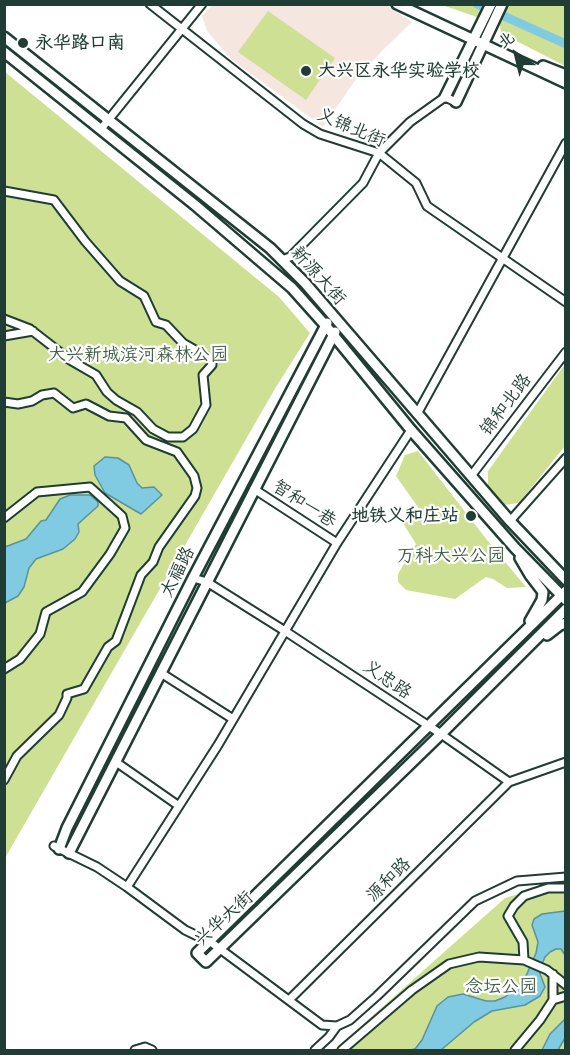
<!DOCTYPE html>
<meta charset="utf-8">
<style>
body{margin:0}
#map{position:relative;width:570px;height:1055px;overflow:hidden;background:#fff;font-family:"Patrick Hand","LXGW WenKai TC",sans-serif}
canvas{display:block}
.frame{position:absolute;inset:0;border:6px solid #1f3d34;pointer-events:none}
.north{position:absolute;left:486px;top:24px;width:60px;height:60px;-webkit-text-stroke:4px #fff;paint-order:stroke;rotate:325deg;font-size:16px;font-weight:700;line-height:24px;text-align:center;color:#1f3d34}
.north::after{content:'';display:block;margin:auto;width:21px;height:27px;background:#1f3d34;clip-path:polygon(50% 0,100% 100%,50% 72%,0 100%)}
</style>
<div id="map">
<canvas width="570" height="1055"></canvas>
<div class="frame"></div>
<div class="north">北</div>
</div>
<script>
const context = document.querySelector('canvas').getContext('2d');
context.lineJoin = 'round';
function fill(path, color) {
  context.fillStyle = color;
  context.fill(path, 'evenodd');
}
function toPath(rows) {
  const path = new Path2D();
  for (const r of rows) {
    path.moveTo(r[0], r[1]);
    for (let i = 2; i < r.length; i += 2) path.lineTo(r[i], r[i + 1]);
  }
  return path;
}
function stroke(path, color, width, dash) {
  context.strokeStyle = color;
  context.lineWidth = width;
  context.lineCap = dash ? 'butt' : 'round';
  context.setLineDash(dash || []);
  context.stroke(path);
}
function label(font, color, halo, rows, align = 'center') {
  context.font = font + ' "Patrick Hand","LXGW WenKai TC",sans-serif';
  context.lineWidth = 4.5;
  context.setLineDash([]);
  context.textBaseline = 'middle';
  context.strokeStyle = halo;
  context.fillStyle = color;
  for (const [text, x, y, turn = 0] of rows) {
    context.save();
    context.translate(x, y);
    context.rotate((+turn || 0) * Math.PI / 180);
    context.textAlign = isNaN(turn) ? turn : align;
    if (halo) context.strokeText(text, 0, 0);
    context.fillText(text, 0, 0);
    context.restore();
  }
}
fill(toPath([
 [384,4,412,22,381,52,354,82,323,127,231,59,207,31,202,16,212,5]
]), '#f6e6e0');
fill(toPath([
 [442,5,565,5,565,66,501,33,500,25],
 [268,11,335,58,306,100,238,52],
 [5,72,279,297,310,333,276,387,5,858],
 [565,364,565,446,519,503,504,505,488,486,488,471],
 [418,451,487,540,526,587,507,588,493,579,486,577,455,599,406,590,398,582,398,574,416,544,403,523,420,510,396,476,405,455],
 [565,881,565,1050,334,1050,505,898,557,882]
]), '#cee094');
const water = toPath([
 [105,457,118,458,129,465,137,483,142,488,154,487,162,495,141,514,105,493,95,475,94,466,105,457],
 [70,495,90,495,98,502,98,506,78,524,79,532,75,539,63,549,36,559,29,568,24,587,18,596,5,603,5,547,26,539,41,521,46,520,60,499,70,495],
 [565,911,565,955,561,949,556,949,550,952,545,957,539,971,545,987,540,996,525,1005,492,1011,474,1022,441,1050,410,1050,415,1049,422,1040,437,1006,448,997,463,994,486,1001,495,1001,505,997,516,989,526,976,536,953,538,942,532,925,534,919,542,914,565,911],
 [565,1019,565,1038,558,1050,542,1050,550,1034,565,1019]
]);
fill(water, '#80cbe1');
stroke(water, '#59929c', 1.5);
stroke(toPath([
 [477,4,566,44]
]), '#80cbe1', 9);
const minor = toPath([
 [150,4,303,124,320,134,379,153,416,183,427,206,566,302],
 [101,129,202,4],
 [4,191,54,200,85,241,120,281,144,296,156,322,166,325,183,343,211,359,212,365,203,375,206,405,193,429,183,437,168,437,153,429,137,412,116,400,107,392,96,375,70,360,30,329,4,319],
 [282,260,290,257,363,183,379,153,410,122,445,97,456,102],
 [4,336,33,331],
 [4,402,18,404,32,401,42,395,54,393,73,408,86,404,109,416,126,418,146,440,177,452,194,476,197,488,195,496,159,547,153,562,141,575,116,641,108,647,84,689,67,694,67,698,59,715,17,756,4,780],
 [417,414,566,143],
 [471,476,566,352],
 [254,489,337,543],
 [4,518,37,492,90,487,122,516,125,528,110,554,82,592,46,612,40,634,20,659,4,669],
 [510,521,566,458],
 [193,578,207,582,285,631,441,734,509,782,566,762],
 [161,673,233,719],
 [116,762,179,806],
 [54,846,97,867,127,887,185,930,212,943,322,1025,337,1026,350,1020,377,996,475,901,517,881,566,877],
 [127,887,218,745,337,543,411,430],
 [524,960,523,942,508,916,514,906,524,896,548,888,566,888],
 [290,999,509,782],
 [553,1000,566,996],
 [135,1050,145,1047,152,1050],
 [315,1050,329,1037,337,1026],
 [342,1050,412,990,449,964,479,957,524,960,547,970,566,985],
 [515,1050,540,1020,553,1000,553,974]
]);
const major = toPath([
 [397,4,566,83],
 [4,37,270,248,305,283,510,521,566,580],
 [4,52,195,205,292,288,326,326,411,430,515,548,566,600],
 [543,66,566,75],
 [445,97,491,4],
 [456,102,502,4],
 [520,558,530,575,543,592,542,600,530,621],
 [566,591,197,953,206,962,441,734,566,609],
 [547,635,560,625,566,623],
 [59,849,67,828,193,578,327,323],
 [69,853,335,332]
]);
stroke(minor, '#1f3d34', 11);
stroke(major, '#1f3d34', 14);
stroke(minor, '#fff', 7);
stroke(major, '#fff', 9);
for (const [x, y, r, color] of [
 [23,43,6,"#1f3d34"],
 [306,71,6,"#1f3d34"],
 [471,516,6,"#1f3d34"]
]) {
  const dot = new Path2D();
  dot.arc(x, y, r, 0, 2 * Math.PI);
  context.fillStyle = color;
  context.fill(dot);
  stroke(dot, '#fff', 2);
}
label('bold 18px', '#1f3d34', '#fff', [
 ["永华路口南",35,43],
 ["大兴区永华实验学校",318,71],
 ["地铁义和庄站",459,516,"right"]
], 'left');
label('18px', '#1f3d34', '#fff', [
 ["义锦北街",351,128,23],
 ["新源大街",318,276,48],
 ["锦和北路",506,405,-53],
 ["智和一巷",304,504,33],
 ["太福路",178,572,-63],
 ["义忠路",387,680,34],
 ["源和路",389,880,-45],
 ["兴华大街",224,919,-42]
]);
label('18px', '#425e47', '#fff', [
 ["大兴新城滨河森林公园",138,355],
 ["万科大兴公园",451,556],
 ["念坛公园",501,987]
]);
</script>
